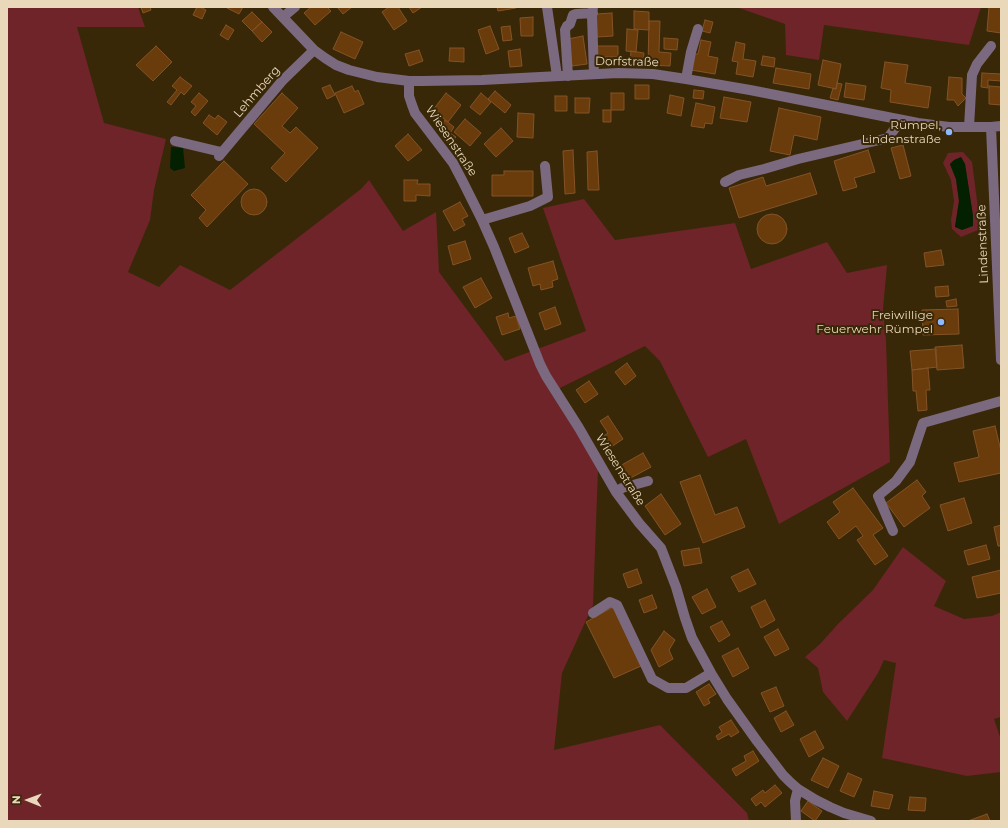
<!DOCTYPE html>
<meta charset="utf-8">
<style>
body{margin:0}
#map{position:relative;width:1008px;height:828px;overflow:hidden;background:#382807;font-family:Montserrat,sans-serif}
canvas{display:block}
.frame{position:absolute;inset:0;border:8px solid #ead8bb;pointer-events:none}
.north{position:absolute;left:8px;top:780px;width:40px;height:40px;-webkit-text-stroke:3px #382807;paint-order:stroke;rotate:271deg;font-size:11px;font-weight:700;line-height:16px;text-align:center;color:#ead8bb}
.north::after{content:'';display:block;margin:auto;width:14px;height:18px;background:#ead8bb;clip-path:polygon(50% 0,100% 100%,50% 72%,0 100%)}
</style>
<div id="map">
<canvas width="1008" height="828"></canvas>
<div class="frame"></div>
<div class="north">N</div>
</div>
<script>
const context = document.querySelector('canvas').getContext('2d');
context.lineJoin = 'round';
function fill(path, color) {
  context.fillStyle = color;
  context.fill(path, 'evenodd');
}
function toPath(rows) {
  const path = new Path2D();
  for (const r of rows) {
    if (r.length === 3) {
      path.moveTo(r[0] + r[2], r[1]);
      path.arc(r[0], r[1], r[2], 0, 2 * Math.PI);
      continue;
    }
    path.moveTo(r[0], r[1]);
    for (let i = 2; i < r.length; i += 2) path.lineTo(r[i], r[i + 1]);
  }
  return path;
}
function stroke(path, color, width, dash) {
  context.strokeStyle = color;
  context.lineWidth = width;
  context.lineCap = dash ? 'butt' : 'round';
  context.setLineDash(dash || []);
  context.stroke(path);
}
function label(font, color, halo, rows, align = 'center') {
  context.font = font + ' Montserrat,sans-serif';
  context.lineWidth = 4;
  context.setLineDash([]);
  context.textBaseline = 'middle';
  context.strokeStyle = halo;
  context.fillStyle = color;
  for (const [text, x, y, turn = 0] of rows) {
    context.save();
    context.translate(x, y);
    context.rotate((+turn || 0) * Math.PI / 180);
    context.textAlign = isNaN(turn) ? turn : align;
    if (halo) context.strokeText(text, 0, 0);
    context.fillText(text, 0, 0);
    context.restore();
  }
}
fill(toPath([
 [7,7,138,7,145,27,77,27,104,123,166,139,154,190,150,220,128,272,159,287,180,265,230,290,361,189,369,180,403,231,436,212,439,272,505,361,586,331,560,257,543,208,584,199,615,240,735,223,751,269,827,242,847,273,887,265,883,309,886,340,890,462,779,524,746,439,708,457,660,361,645,346,556,390,598,470,593,605,562,673,554,750,660,725,747,813,749,821,7,821],
 [736,7,981,7,969,45,824,25,819,60,786,55,785,24],
 [963,152,972,162,979,216,978,230,961,237,952,229,951,220,954,201,951,180,943,163,948,153],
 [961,157,965,164,973,216,955,227,959,201,956,179,950,164],
 [903,547,946,581,934,606,964,619,992,616,1001,612,1001,717,994,719,1001,740,1001,772,967,776,882,758,896,663,884,660,878,673,847,721,823,692,818,668,805,657,820,644,838,624,873,590]
]), '#6e2428');
fill(toPath([
 [171,147,183,148,185,168,174,171,170,168],
 [961,157,965,164,973,216,973,226,962,230,955,227,959,201,956,179,950,164,954,160]
]), '#032000');
const building = toPath([
 [141,7,150,7,151,10,143,13,141,7],
 [197,7,200,7,206,10,202,19,193,15,197,7],
 [227,7,243,7,239,14,227,8,227,7],
 [311,7,327,7,331,11,315,25,304,13,311,7],
 [337,7,352,7,343,14,337,7],
 [389,7,398,7,407,21,394,30,382,12,389,7],
 [409,7,422,7,413,13,409,7],
 [497,7,516,7,516,8,498,11,497,7],
 [989,7,1001,7,1001,33,987,31,989,7],
 [634,11,649,12,649,30,634,29,634,11],
 [252,12,262,22,252,31,242,21,252,12],
 [612,13,613,36,597,37,596,14,612,13],
 [533,17,533,36,521,36,520,18,533,17],
 [705,20,713,22,710,33,702,31,705,20],
 [649,21,660,21,659,52,671,53,670,66,648,65,649,21],
 [262,22,272,32,262,42,252,31,262,22],
 [226,25,234,30,228,40,220,35,226,25],
 [490,26,499,49,486,54,478,30,490,26],
 [510,26,512,40,503,41,501,27,510,26],
 [627,29,638,30,636,52,626,51,627,29],
 [341,32,363,42,355,59,333,49,341,32],
 [583,36,587,64,572,66,568,39,583,36],
 [664,38,678,39,677,50,664,49,664,38],
 [701,40,711,42,708,56,718,58,715,74,691,70,694,54,698,54,701,40],
 [736,42,745,44,743,59,756,61,753,77,736,74,738,62,732,61,736,42],
 [156,46,172,62,153,81,136,65,156,46],
 [595,46,618,46,618,57,595,57,595,46],
 [450,48,464,48,464,62,449,61,450,48],
 [520,49,522,66,510,67,508,51,520,49],
 [419,50,423,61,409,66,405,54,419,50],
 [631,51,644,53,643,65,630,63,631,51],
 [763,56,775,58,774,67,761,65,763,56],
 [823,60,841,64,836,89,818,85,823,60],
 [885,62,908,65,905,83,931,87,928,108,890,102,891,90,881,88,885,62],
 [776,68,811,74,809,89,773,83,776,68],
 [982,73,1001,74,1001,81,988,80,988,88,981,87,982,73],
 [180,77,192,86,184,95,181,92,171,105,167,102,177,90,172,86,180,77],
 [949,77,962,78,962,94,966,98,958,106,954,100,947,100,949,77],
 [837,83,842,84,838,100,830,98,833,88,836,89,837,83],
 [846,83,866,86,864,100,844,97,846,83],
 [330,85,335,95,327,99,322,88,330,85],
 [635,85,649,85,649,99,635,99,635,85],
 [352,86,355,92,358,90,364,104,344,113,335,93,352,86],
 [989,86,1001,87,1001,105,989,104,989,86],
 [694,90,704,91,703,99,693,98,694,90],
 [495,91,511,105,505,113,488,99,495,91],
 [199,93,208,101,195,116,191,112,196,106,191,102,199,93],
 [282,93,298,108,282,126,290,133,296,127,318,148,286,182,271,168,285,153,254,124,282,93],
 [446,93,461,105,448,122,433,110,446,93],
 [481,93,491,102,480,115,470,107,481,93],
 [611,93,624,93,624,110,611,110,611,93],
 [670,95,684,98,681,116,667,113,670,95],
 [555,96,567,96,567,111,555,111,555,96],
 [724,97,751,102,747,122,720,118,724,97],
 [575,98,590,98,589,113,575,113,575,98],
 [696,103,715,107,712,124,705,123,704,128,691,126,696,103],
 [779,108,821,117,817,140,794,135,790,155,770,151,779,108],
 [603,110,611,110,611,122,603,122,603,110],
 [518,113,534,114,533,138,517,137,518,113],
 [209,115,215,119,218,115,227,122,217,135,203,123,209,115],
 [465,119,481,133,470,146,454,132,465,119],
 [445,120,454,127,449,135,440,128,445,120],
 [501,128,513,141,496,157,484,144,501,128],
 [450,133,456,137,450,144,444,140,450,133],
 [408,134,422,150,408,161,395,146,408,134],
 [903,145,911,176,900,179,891,148,903,145],
 [573,150,575,193,565,194,563,151,573,150],
 [868,150,875,172,854,178,857,187,843,191,834,161,868,150],
 [597,151,599,190,588,190,587,152,597,151],
 [224,161,248,184,207,227,199,218,206,210,191,195,224,161],
 [504,171,533,171,533,196,492,196,492,175,504,175,504,171],
 [810,173,817,194,739,218,729,188,763,177,766,186,810,173],
 [404,180,418,180,417,184,430,184,430,196,416,195,416,201,404,201,404,180],
 [254,202,13],
 [460,202,468,216,462,219,465,225,454,231,443,211,460,202],
 [772,229,15],
 [522,233,529,247,515,253,509,238,522,233],
 [465,241,471,259,453,265,448,246,465,241],
 [941,250,944,265,926,267,924,253,941,250],
 [553,261,558,279,552,281,553,287,541,290,540,284,533,286,528,268,553,261],
 [481,278,492,298,475,308,463,287,481,278],
 [948,286,949,296,936,297,935,287,948,286],
 [956,299,957,306,947,307,946,301,956,299],
 [555,307,561,324,545,330,539,313,555,307],
 [958,309,959,334,923,335,922,310,958,309],
 [508,313,509,318,516,316,520,329,502,335,496,317,508,313],
 [962,345,964,368,937,370,935,347,962,345],
 [936,349,937,367,912,370,910,351,936,349],
 [627,363,636,376,625,385,615,372,627,363],
 [928,368,930,390,926,390,927,410,918,411,916,391,913,391,912,370,928,368],
 [589,381,598,394,585,403,576,390,589,381],
 [608,416,623,439,608,449,601,438,608,433,600,421,608,416],
 [995,426,1001,451,1001,473,959,482,954,463,979,457,973,431,995,426],
 [643,453,651,467,625,481,618,467,643,453],
 [700,475,715,515,737,507,745,527,703,543,680,482,700,475],
 [917,480,926,492,922,496,930,508,904,527,886,503,917,480],
 [853,488,883,528,873,535,888,556,875,565,857,540,863,536,856,526,839,539,827,522,840,512,833,502,853,488],
 [661,494,681,524,665,535,645,506,661,494],
 [964,498,972,523,948,531,940,505,964,498],
 [1001,525,1001,546,998,546,994,527,1001,525],
 [986,545,990,559,968,565,964,551,986,545],
 [699,548,702,563,684,566,681,551,699,548],
 [637,569,642,583,628,588,623,574,637,569],
 [748,569,756,584,739,592,731,577,748,569],
 [1001,570,1001,593,977,598,972,577,1001,570],
 [707,589,716,607,702,614,692,597,707,589],
 [652,595,657,608,644,613,639,600,652,595],
 [765,600,775,620,761,628,751,607,765,600],
 [613,607,641,666,614,678,586,622,613,607],
 [722,621,730,635,719,642,710,627,722,621],
 [778,629,789,649,775,656,764,637,778,629],
 [664,631,675,640,669,650,673,659,659,667,651,650,664,631],
 [738,648,749,668,733,677,722,656,738,648],
 [709,684,716,694,708,699,710,703,704,706,696,692,709,684],
 [776,687,784,706,770,712,761,693,776,687],
 [786,711,794,725,781,732,774,718,786,711],
 [731,720,739,732,731,737,729,734,718,740,716,736,722,732,719,727,731,720],
 [815,731,824,748,809,757,800,739,815,731],
 [753,751,759,761,736,776,732,769,746,761,744,756,753,751],
 [823,758,839,766,828,788,811,780,823,758],
 [848,773,862,779,854,797,840,791,848,773],
 [775,785,782,793,765,807,761,802,756,806,751,799,763,790,765,793,775,785],
 [874,791,893,795,889,809,871,806,874,791],
 [910,797,926,798,925,811,908,810,910,797],
 [808,801,822,811,815,821,801,811,808,801],
 [987,814,990,821,968,821,987,814]
]);
fill(building, '#6a3c0c');
stroke(building, '#835327', 1);
stroke(toPath([
 [273,7,314,50,325,58,336,65,349,70,377,77,409,81,422,81,482,80,618,73,653,74,686,79,750,90,918,123,949,127,991,127,1001,126],
 [547,7,557,76],
 [593,7,592,16,594,74],
 [283,17,295,7],
 [568,76,565,30,567,26,570,24,573,15,576,14,593,13],
 [686,79,691,52,698,29],
 [409,81,409,96,412,105,415,113,453,163,463,182,482,220,494,247,540,364,546,376,579,428,616,492,639,523,661,548,676,587,685,618,692,638,711,673,727,699,757,741,783,775,790,782,798,789,816,800,830,807,844,813,871,821],
 [969,127,972,75,977,64,991,46],
 [991,127,1001,360],
 [175,141,221,152],
 [219,156,282,81,314,50],
 [725,182,739,175,764,169,798,159,888,138,901,120],
 [482,220,530,206,548,197,545,166],
 [616,492,622,488,648,481],
 [893,531,878,496,896,481,910,462,923,423,1001,401],
 [593,613,610,602,617,605,652,679,668,688,686,688,711,673],
 [796,821,795,801,798,789]
]), '#7b697f', 10);
for (const [x, y, r, color] of [
 [949,132,4,"#8fb8fd"],
 [941,322,4,"#8fb8fd"]
]) {
  const dot = new Path2D();
  dot.arc(x, y, r, 0, 2 * Math.PI);
  context.fillStyle = color;
  context.fill(dot);
  stroke(dot, '#382807', 1.5);
}
label('12px', '#ead8bb', '#382807', [
 ["Dorfstraße",627,62,1],
 ["Lehmberg",257,92,-49],
 ["Wiesenstraße",451,141,56],
 ["Lindenstraße",983,244,-92],
 ["Wiesenstraße",620,470,58]
]);
label('12px', '#ead8bb', '#382807', [
 ["Rümpel,",941,125],
 ["Lindenstraße",941,139],
 ["Freiwillige",933,315],
 ["Feuerwehr Rümpel",933,329]
], 'right');
</script>
